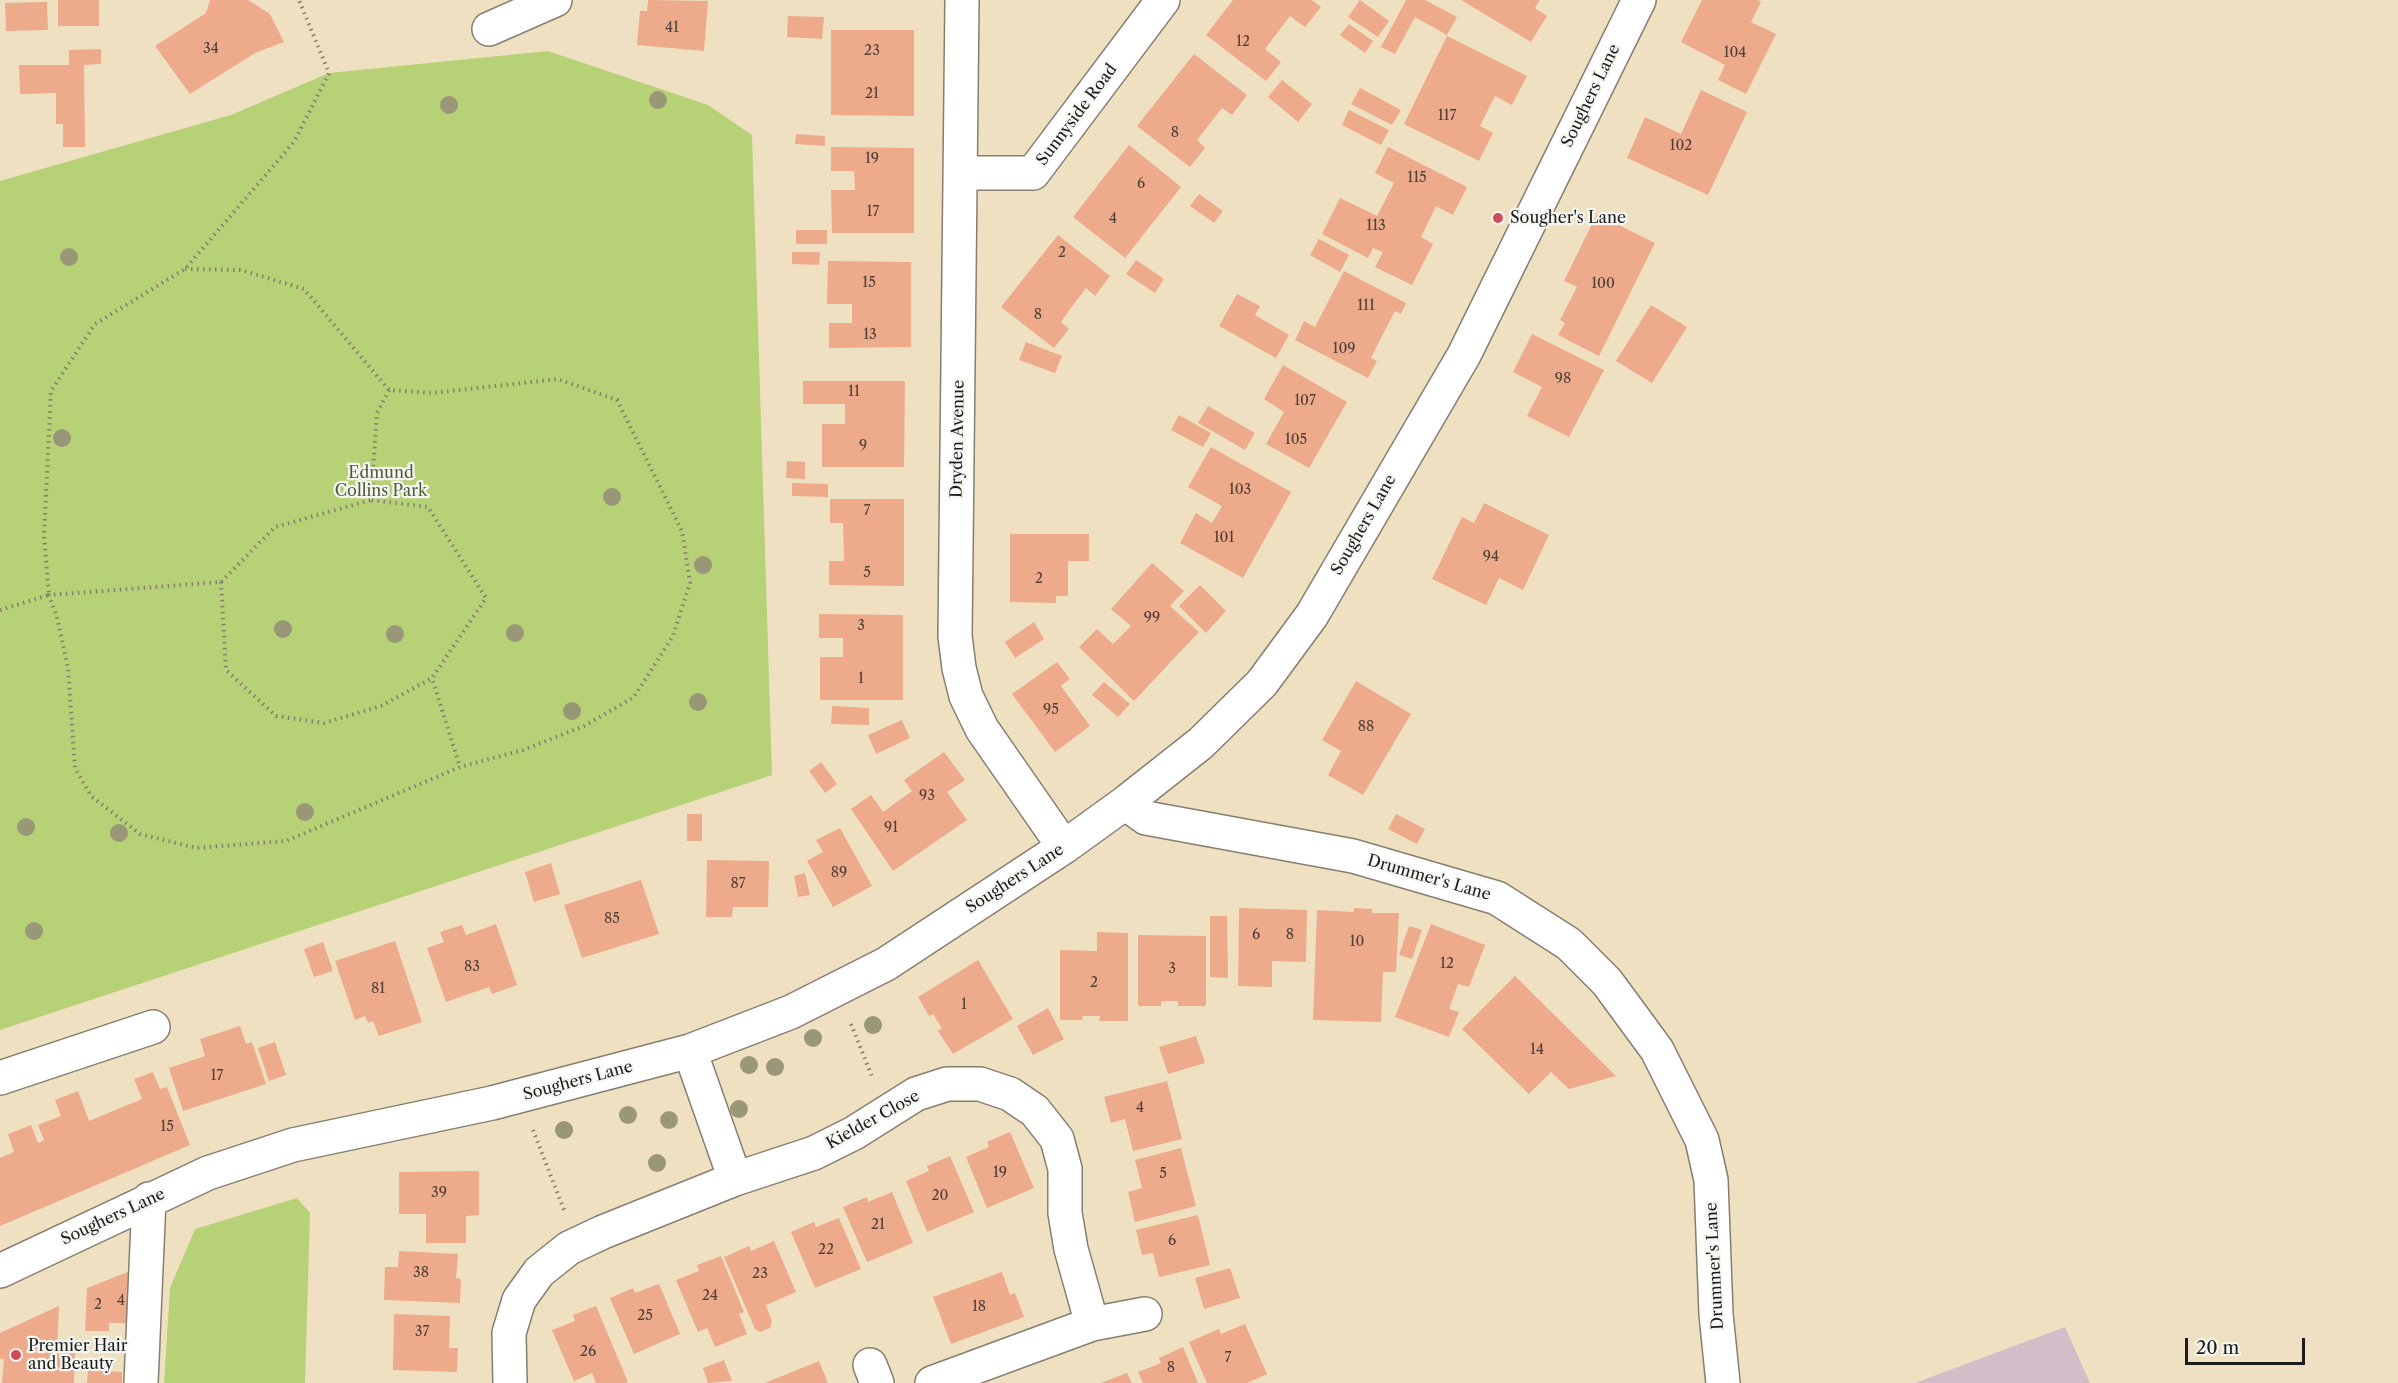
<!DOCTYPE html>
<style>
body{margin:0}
#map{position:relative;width:2398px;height:1383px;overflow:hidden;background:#efe0c2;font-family:"Libre Caslon Text",serif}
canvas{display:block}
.scale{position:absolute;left:2185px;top:1338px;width:120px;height:27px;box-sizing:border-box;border:3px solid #1c1c1c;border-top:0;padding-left:8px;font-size:18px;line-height:21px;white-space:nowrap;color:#1c1c1c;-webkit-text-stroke:4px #f6f6f2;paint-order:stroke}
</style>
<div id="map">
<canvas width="2398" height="1383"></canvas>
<div class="scale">20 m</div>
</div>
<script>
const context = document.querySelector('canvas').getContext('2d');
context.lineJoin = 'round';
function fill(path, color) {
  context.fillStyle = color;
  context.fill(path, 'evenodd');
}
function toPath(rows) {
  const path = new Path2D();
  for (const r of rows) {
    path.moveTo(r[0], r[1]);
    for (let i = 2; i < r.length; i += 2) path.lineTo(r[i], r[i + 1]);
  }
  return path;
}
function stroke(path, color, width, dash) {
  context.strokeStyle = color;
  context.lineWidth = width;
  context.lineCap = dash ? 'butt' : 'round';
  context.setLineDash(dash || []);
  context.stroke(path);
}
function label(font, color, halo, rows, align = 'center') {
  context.font = font + ' "Libre Caslon Text",serif';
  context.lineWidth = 4.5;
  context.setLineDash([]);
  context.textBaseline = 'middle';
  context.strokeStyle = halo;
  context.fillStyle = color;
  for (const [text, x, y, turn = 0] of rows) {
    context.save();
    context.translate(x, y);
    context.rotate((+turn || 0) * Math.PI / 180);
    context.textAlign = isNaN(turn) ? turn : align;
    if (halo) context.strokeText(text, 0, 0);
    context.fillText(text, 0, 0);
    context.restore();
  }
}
fill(toPath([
 [2065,1327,2090,1383,1915,1383]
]), '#d2bdc8');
fill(toPath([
 [548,51,708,105,752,135,772,775,0,1030,0,181,231,115,329,73],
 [297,1198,310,1213,305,1383,164,1383,170,1288,195,1229]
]), '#b6d176');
fill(toPath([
 [58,0,99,0,99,26,58,26],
 [210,0,248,0,270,14,284,42,255,53,190,94,155,46,206,13],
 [648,0,708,1,704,51,637,45,640,11,647,11],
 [1233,0,1312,0,1321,7,1305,27,1290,16,1265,49,1281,62,1266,81,1206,35],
 [1360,0,1389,21,1378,37,1348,17],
 [1406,0,1425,0,1457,17,1447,35,1415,17,1395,54,1381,47],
 [1461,0,1540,0,1535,8,1547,16,1531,42],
 [1702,0,1757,0,1761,2,1751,22,1776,34,1746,94,1718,80,1725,65,1681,42],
 [47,2,48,30,6,31,5,3],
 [788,16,824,17,822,39,787,37],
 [1349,24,1373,41,1365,53,1340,35],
 [831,30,914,30,914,116,831,115],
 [1447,36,1527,76,1512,105,1495,96,1480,126,1493,133,1479,161,1404,124],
 [101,49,101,64,84,65,85,147,63,147,63,124,56,124,56,93,20,94,19,65,69,65,69,50],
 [1194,54,1247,95,1232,115,1222,108,1197,140,1205,148,1190,167,1137,126],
 [1282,80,1312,104,1298,122,1268,97],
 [1360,88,1401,110,1392,125,1351,104],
 [1701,90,1747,112,1708,195,1627,158,1645,117,1681,134],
 [1349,110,1389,130,1381,145,1342,125],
 [796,134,825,136,825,146,795,144],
 [1129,145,1181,187,1125,258,1073,217],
 [831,147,914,148,914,233,832,233,831,190,855,190,854,171,831,171],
 [1388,147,1467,187,1453,215,1436,206,1421,237,1433,244,1412,285,1375,267,1383,252,1373,248,1368,258,1322,234,1340,198,1377,216,1394,183,1375,173],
 [1199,194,1223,211,1214,223,1190,206],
 [1597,214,1655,243,1599,356,1558,335,1565,323,1560,320,1577,287,1564,281],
 [796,230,827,230,827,244,796,244],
 [1058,235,1110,276,1095,296,1086,288,1073,305,1061,322,1069,329,1054,348,1001,307],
 [1319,239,1349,255,1340,272,1310,255],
 [792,252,820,252,819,265,792,264],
 [1136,260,1164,279,1155,293,1126,274],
 [828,261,911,262,911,347,829,348,829,323,852,323,852,304,827,304],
 [1344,271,1406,303,1401,314,1395,311,1381,338,1371,358,1377,361,1368,378,1295,340,1304,321,1315,327],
 [1237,294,1260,306,1255,315,1289,335,1276,358,1219,326],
 [1651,305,1687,327,1652,383,1616,361],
 [1532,334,1604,370,1569,437,1527,416,1542,387,1513,372],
 [1026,342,1062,356,1055,373,1019,360],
 [1283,365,1347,402,1309,468,1266,444,1284,412,1264,399],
 [803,381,905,381,904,467,822,467,822,424,845,424,845,404,803,404],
 [1208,406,1255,433,1245,450,1198,423],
 [1179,415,1211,433,1203,447,1171,430],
 [1211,447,1291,492,1243,578,1180,543,1196,513,1212,523,1222,506,1188,487],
 [787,461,805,462,805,479,786,478],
 [792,483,828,484,828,497,792,496],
 [830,499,904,499,904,586,829,585,829,561,844,561,843,523,830,523],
 [1484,503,1549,535,1523,590,1499,578,1486,605,1432,579,1462,517,1474,523],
 [1010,534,1089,534,1089,561,1068,561,1068,596,1056,596,1056,603,1010,602],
 [1152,563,1184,591,1170,606,1199,632,1134,701,1079,647,1097,629,1113,644,1131,626,1111,609],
 [1200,585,1226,611,1206,633,1179,606],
 [819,614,903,615,903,700,820,700,820,657,843,657,843,638,819,638],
 [1034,622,1044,639,1015,658,1005,642],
 [1057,662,1070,679,1061,686,1090,726,1055,752,1012,694],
 [1356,681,1411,714,1363,795,1328,775,1341,751,1322,740],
 [1104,682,1130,704,1118,717,1092,695],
 [832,706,869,708,869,725,831,724],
 [902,720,910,738,876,754,868,735],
 [944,752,965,780,947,792,967,820,893,871,851,809,871,795,883,812,912,791,904,780],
 [821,762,837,784,825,793,809,771],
 [687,814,702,814,702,841,687,841],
 [1396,814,1425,829,1417,844,1388,829],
 [840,828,872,886,833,907,807,861,823,852,816,840],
 [707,860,769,861,768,907,733,907,732,917,706,917],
 [551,863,560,894,534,902,525,872],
 [805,873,810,895,798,897,794,876],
 [641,880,659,934,582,958,564,905],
 [1239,908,1307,910,1306,962,1272,961,1272,987,1238,986],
 [1354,908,1372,909,1372,913,1399,913,1396,972,1383,972,1381,1022,1313,1020,1317,910,1354,912],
 [1210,916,1227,916,1228,978,1210,977],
 [496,924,517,985,492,994,489,987,446,1002,427,948,444,942,440,932,462,925,466,935],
 [1431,924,1485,945,1469,987,1458,984,1449,1009,1459,1012,1449,1037,1395,1017],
 [1409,926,1422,930,1412,959,1399,955],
 [1097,932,1128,933,1128,1021,1099,1021,1100,1016,1083,1016,1082,1020,1060,1020,1060,950,1097,951],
 [1138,935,1206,936,1206,1006,1178,1006,1178,1001,1161,1001,1161,1006,1138,1006],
 [395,941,422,1022,379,1036,373,1021,368,1023,365,1016,355,1020,335,961],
 [323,942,333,971,314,977,304,949],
 [978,960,1013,1019,953,1054,938,1031,942,1028,933,1014,929,1016,918,997],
 [1515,976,1616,1076,1569,1089,1551,1072,1529,1094,1462,1029],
 [1048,1008,1064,1039,1033,1055,1017,1026],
 [240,1026,246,1044,252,1042,266,1084,183,1111,169,1068,205,1056,200,1039],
 [1196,1036,1205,1063,1168,1074,1159,1047],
 [275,1042,286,1075,269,1081,258,1048],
 [153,1072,160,1089,167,1087,190,1145,0,1226,0,1158,14,1152,8,1134,31,1125,38,1143,44,1140,38,1125,61,1116,55,1100,78,1091,89,1121,142,1099,134,1079],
 [1167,1081,1182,1139,1133,1151,1125,1119,1111,1123,1104,1097],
 [1010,1132,1034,1188,987,1208,966,1157,989,1147,987,1142],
 [1181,1148,1196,1206,1135,1222,1128,1192,1142,1188,1135,1160],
 [950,1156,974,1212,927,1232,906,1181,929,1171,927,1166],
 [479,1171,479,1215,466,1216,466,1243,426,1243,426,1214,399,1214,399,1172],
 [892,1192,913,1243,867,1262,843,1207,867,1197,868,1202],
 [1198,1215,1210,1265,1159,1277,1153,1253,1142,1255,1136,1230],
 [839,1218,861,1269,815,1288,791,1232,814,1222,816,1227],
 [774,1241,796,1292,766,1305,772,1322,770,1328,760,1332,755,1329,724,1257,749,1246,751,1251],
 [399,1251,458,1254,456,1278,461,1279,460,1303,384,1300,385,1267,398,1267],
 [721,1256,744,1312,739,1314,747,1334,715,1347,707,1328,698,1332,676,1280,699,1271,697,1265],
 [1230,1268,1240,1298,1204,1309,1195,1278],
 [133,1270,130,1323,109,1323,109,1331,85,1331,87,1288],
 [1002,1272,1010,1295,1015,1293,1024,1317,951,1344,933,1297],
 [659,1284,680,1334,634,1354,610,1298,633,1288,635,1293],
 [59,1306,57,1351,75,1352,74,1383,2,1383,4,1359,0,1359,0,1333],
 [596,1306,628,1382,625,1383,596,1383,592,1373,574,1381,552,1330,575,1321,573,1315],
 [394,1314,450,1316,449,1348,458,1348,457,1372,393,1370],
 [1245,1324,1267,1374,1247,1383,1207,1383,1189,1342,1219,1329,1221,1334],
 [1183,1347,1198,1383,1143,1383,1138,1372,1161,1363,1159,1358],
 [724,1360,732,1381,708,1383,703,1368],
 [819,1361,828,1383,765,1383],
 [88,1370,122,1372,122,1383,87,1383],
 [1127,1373,1132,1383,1101,1383]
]), '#edab8b');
const minor = toPath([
 [962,0,955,636,959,668,966,696,982,729,1064,847],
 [489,29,555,0],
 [962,173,1033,173,1163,0],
 [1125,803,1146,818,1353,856,1497,898,1569,944,1607,982,1657,1050,1702,1140,1711,1180,1716,1314,1723,1383],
 [690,1051,735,1179],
 [0,1078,153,1027],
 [0,1271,208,1173,293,1145,492,1103,690,1051,791,1012,886,964,1064,847,1125,803,1201,743,1262,683,1312,615,1464,355,1639,0],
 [870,1365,877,1383],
 [141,1383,149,1199],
 [510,1383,509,1333,519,1300,539,1272,569,1248,603,1232,735,1179,814,1153,854,1133,916,1094,947,1084,980,1084,1010,1094,1035,1111,1057,1139,1065,1169,1065,1213,1071,1249,1092,1324],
 [932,1383,1092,1324,1145,1314]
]);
stroke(minor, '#867e6f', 36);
stroke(toPath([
 [185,269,241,270,304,289,389,390,433,393,558,379,617,400,682,531,690,583,673,636,634,697,584,726,523,750,460,767],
 [389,390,377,413,371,500,275,527,221,582,49,595,57,617,68,668,75,768,91,796,140,834,196,848,286,841,460,767,432,678],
 [221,582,226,670,276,716,324,723,381,706,432,678,486,598,428,507,371,500],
 [0,610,49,595,44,536,51,391,95,324,185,269,294,142,329,73,299,0],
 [851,1024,873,1079],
 [533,1130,564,1210]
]), '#867e6f', 4, [1.5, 4.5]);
stroke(minor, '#fff', 33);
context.fillStyle = '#999778';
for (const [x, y] of [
 [658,100],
 [449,105],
 [69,257],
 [62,438],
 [612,497],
 [703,565],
 [283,629],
 [515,633],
 [395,634],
 [698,702],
 [572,711],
 [305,812],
 [26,827],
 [119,833],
 [34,931],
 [873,1025],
 [813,1038],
 [749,1065],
 [775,1067],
 [739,1109],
 [628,1115],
 [669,1120],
 [564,1130],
 [657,1163]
]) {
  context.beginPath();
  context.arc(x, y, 9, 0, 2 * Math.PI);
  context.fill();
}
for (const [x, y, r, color] of [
 [1498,218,6,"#d1495b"],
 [16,1355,6,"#d1495b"]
]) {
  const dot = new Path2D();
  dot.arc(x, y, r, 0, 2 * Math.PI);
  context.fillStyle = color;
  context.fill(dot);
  stroke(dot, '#f6f6f2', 2);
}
label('14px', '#504038', null, [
 ["41",672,28],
 ["12",1243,42],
 ["34",211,49],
 ["23",872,51],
 ["104",1735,53],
 ["21",872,94],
 ["117",1447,116],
 ["8",1175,133],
 ["102",1681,146],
 ["19",872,159],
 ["115",1417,178],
 ["6",1141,184],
 ["17",873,212],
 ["4",1113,219],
 ["113",1376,226],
 ["2",1062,253],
 ["15",869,283],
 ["100",1603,284],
 ["111",1366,306],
 ["8",1038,315],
 ["13",870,335],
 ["109",1344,349],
 ["98",1563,379],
 ["11",854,392],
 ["107",1305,401],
 ["105",1296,440],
 ["9",863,446],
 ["103",1240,490],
 ["7",867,511],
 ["101",1224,538],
 ["94",1491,557],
 ["5",867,573],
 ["2",1039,579],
 ["99",1152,618],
 ["3",861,626],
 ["1",861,679],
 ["95",1051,710],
 ["88",1366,727],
 ["93",927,796],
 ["91",891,828],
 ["89",839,873],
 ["87",738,884],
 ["85",612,919],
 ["6",1256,935],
 ["8",1290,935],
 ["10",1357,942],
 ["12",1447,964],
 ["83",472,967],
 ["3",1172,969],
 ["2",1094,983],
 ["81",378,989],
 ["1",964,1005],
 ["14",1537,1050],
 ["17",217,1076],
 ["4",1140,1108],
 ["15",167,1127],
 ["19",1000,1173],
 ["5",1163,1174],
 ["39",439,1193],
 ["20",940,1196],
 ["21",878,1225],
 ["6",1172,1241],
 ["22",826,1250],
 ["38",421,1273],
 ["23",760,1274],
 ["24",710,1296],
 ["4",121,1301],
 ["2",98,1305],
 ["18",979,1307],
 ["25",645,1316],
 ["37",422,1332],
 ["26",588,1352],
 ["7",1228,1358],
 ["8",1171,1368]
]);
label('16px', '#1c1c1c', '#f6f6f2', [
 ["Soughers Lane",1591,96,-64],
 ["Sunnyside Road",1077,115,-53],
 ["Dryden Avenue",958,439,-89],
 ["Soughers Lane",1364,525,-60],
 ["Drummer's Lane",1429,878,16],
 ["Soughers Lane",1015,879,-33],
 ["Soughers Lane",578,1081,-15],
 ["Kielder Close",873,1120,-29],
 ["Soughers Lane",113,1217,-25],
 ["Drummer's Lane",1715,1266,-93]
]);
label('16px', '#1c1c1c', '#f6f6f2', [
 ["Sougher's Lane",1510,218],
 ["Premier Hair",28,1346],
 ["and Beauty",28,1364]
], 'left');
label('16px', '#525b3c', '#f6f6f2', [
 ["Edmund",381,473],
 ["Collins Park",381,491]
]);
</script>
